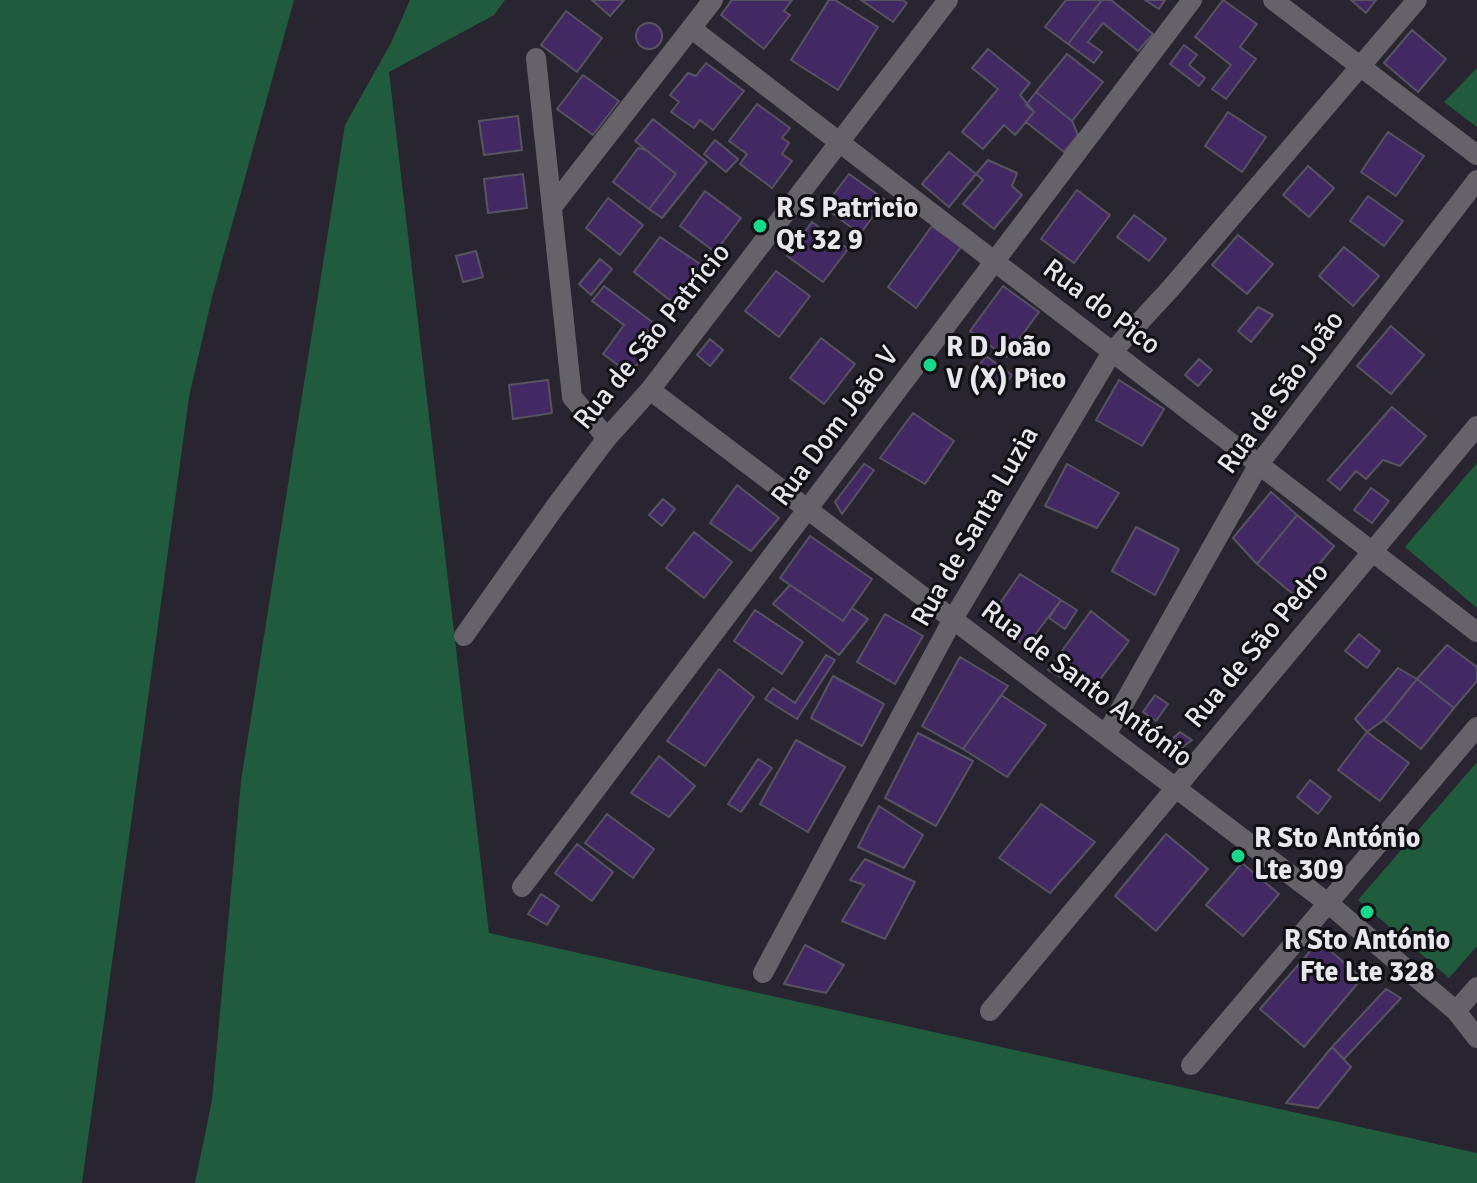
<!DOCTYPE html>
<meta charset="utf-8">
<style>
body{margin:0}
canvas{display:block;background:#282430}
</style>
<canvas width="1477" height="1183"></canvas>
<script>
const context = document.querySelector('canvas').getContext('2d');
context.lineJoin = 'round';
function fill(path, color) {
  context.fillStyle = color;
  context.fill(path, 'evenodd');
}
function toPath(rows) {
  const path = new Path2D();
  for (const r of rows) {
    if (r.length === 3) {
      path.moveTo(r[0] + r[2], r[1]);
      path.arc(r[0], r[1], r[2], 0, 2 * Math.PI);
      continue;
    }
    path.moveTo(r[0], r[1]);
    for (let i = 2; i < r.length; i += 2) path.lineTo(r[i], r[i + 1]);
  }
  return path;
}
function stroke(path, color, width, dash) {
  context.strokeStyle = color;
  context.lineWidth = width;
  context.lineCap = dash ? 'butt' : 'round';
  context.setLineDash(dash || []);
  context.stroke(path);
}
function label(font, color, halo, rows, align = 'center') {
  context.font = font + ' Signika,sans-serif';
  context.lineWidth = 6;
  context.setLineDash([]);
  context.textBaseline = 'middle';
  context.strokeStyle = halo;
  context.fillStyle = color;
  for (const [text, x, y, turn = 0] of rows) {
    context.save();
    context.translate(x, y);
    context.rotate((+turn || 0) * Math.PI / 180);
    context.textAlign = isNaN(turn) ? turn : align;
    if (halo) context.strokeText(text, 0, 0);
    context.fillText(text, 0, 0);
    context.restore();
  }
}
fill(toPath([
 [0,0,294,0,212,297,189,397,82,1183,0,1183],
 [410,0,505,0,494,15,389,72,489,933,1477,1153,1477,1183,195,1183,212,1100,241,781,345,125,391,43],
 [1477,68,1477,127,1444,102],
 [1477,463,1477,608,1405,547],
 [1477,762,1477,946,1449,978,1358,900]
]), '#215b3d');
const building = toPath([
 [592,0,624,0,610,16,592,0],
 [732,0,792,0,784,11,790,15,764,49,721,15,732,0],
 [829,0,835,0,878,27,838,90,791,60,829,0],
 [861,0,902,0,907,3,893,22,861,0],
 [1066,0,1102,0,1068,44,1045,27,1066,0],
 [1102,0,1111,0,1153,34,1138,51,1103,23,1088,42,1102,52,1094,63,1068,44,1102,0],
 [1145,0,1165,0,1159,9,1145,0],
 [1223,0,1257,24,1240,47,1256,59,1226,99,1212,89,1231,65,1195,37,1223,0],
 [1351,0,1376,0,1366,13,1351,0],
 [566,11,602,38,577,72,541,45,566,11],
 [649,36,13],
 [1412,30,1446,59,1418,92,1384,63,1412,30],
 [1184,45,1197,55,1189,65,1205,78,1199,86,1170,64,1184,45],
 [988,49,1030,83,1020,95,1034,112,1015,135,1004,125,983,149,962,132,998,89,972,68,988,49],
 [1067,54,1103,82,1072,121,1036,92,1067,54],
 [706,63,744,91,713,130,700,120,694,128,671,112,679,102,670,95,688,73,696,76,706,63],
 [583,75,619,101,593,135,557,109,583,75],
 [1036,92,1072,121,1078,135,1064,152,1026,122,1034,112,1026,105,1036,92],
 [757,104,790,128,782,138,789,143,782,154,792,161,772,188,740,164,747,154,729,141,757,104],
 [1228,112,1266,137,1242,172,1205,146,1228,112],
 [518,116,522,150,484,155,479,121,518,116],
 [653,119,707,162,662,218,649,209,676,174,635,141,653,119],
 [1388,132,1424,156,1396,196,1361,172,1388,132],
 [715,140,738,159,726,172,704,154,715,140],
 [638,148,646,150,676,174,649,209,613,182,638,148],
 [949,152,976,174,949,207,922,184,949,152],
 [988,160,1017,173,1012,186,1022,195,994,229,963,204,983,180,976,174,988,160],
 [1308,166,1334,188,1309,217,1283,195,1308,166],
 [523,174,527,208,488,213,484,179,523,174],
 [849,174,885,200,860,234,824,207,849,174],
 [1077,190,1110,215,1074,263,1041,239,1077,190],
 [705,191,741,218,715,252,680,226,705,191],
 [1368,196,1403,221,1384,246,1350,221,1368,196],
 [608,198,643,225,620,255,586,228,608,198],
 [1134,215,1166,239,1149,261,1117,237,1134,215],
 [812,222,848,249,823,282,787,256,812,222],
 [932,226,961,247,916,308,888,287,932,226],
 [1238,235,1273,264,1247,294,1212,265,1238,235],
 [660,237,703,266,671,301,634,272,660,237],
 [1344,247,1379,276,1353,306,1319,276,1344,247],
 [476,251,483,277,463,282,456,256,476,251],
 [600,259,612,269,591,295,579,284,600,259],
 [776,271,810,296,779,337,745,311,776,271],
 [604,286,663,330,630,374,603,354,624,325,592,301,604,286],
 [1003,286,1039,312,1006,357,970,331,1003,286],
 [1258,307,1273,315,1251,342,1238,331,1258,307],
 [1391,326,1424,355,1391,394,1357,366,1391,326],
 [821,338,855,364,824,404,790,378,821,338],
 [710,339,723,350,710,366,697,355,710,339],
 [986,356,1012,375,1003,388,977,368,986,356],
 [1199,359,1212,370,1198,386,1185,375,1199,359],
 [548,380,552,413,513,419,509,385,548,380],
 [1119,380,1164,409,1142,446,1096,420,1119,380],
 [1392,407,1426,436,1400,466,1383,460,1366,479,1356,471,1340,490,1328,480,1392,407],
 [913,413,954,441,925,484,880,458,913,413],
 [864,464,874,470,842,514,835,502,864,464],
 [1067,464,1119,493,1097,528,1045,506,1067,464],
 [737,485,779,518,751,551,710,523,737,485],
 [1371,488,1389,501,1372,523,1354,510,1371,488],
 [1271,492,1297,515,1257,564,1233,538,1271,492],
 [663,499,675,509,662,526,649,515,663,499],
 [1297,515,1334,546,1294,595,1257,564,1297,515],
 [1136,527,1179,549,1155,595,1112,571,1136,527],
 [694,532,732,562,704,598,666,568,694,532],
 [810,536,872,579,843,621,780,578,810,536],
 [1020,574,1061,600,1026,647,990,618,1020,574],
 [790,585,843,621,852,608,868,619,839,655,773,604,790,585],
 [1061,600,1077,610,1065,629,1049,618,1061,600],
 [755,610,803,642,782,674,734,641,755,610],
 [1091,611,1129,641,1089,694,1048,670,1091,611],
 [885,614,923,636,895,684,857,662,885,614],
 [1359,634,1380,651,1367,668,1345,651,1359,634],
 [1447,645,1477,667,1477,681,1454,708,1417,679,1447,645],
 [826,655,835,660,797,719,765,699,773,688,795,703,826,655],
 [960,657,1008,686,963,749,922,726,960,657],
 [1398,668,1417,679,1384,720,1367,732,1355,719,1398,668],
 [719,669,754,697,705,766,667,741,719,669],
 [833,676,884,704,862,746,811,718,833,676],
 [1417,679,1454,708,1421,749,1384,720,1417,679],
 [1001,695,1046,725,1007,777,963,749,1001,695],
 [1155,695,1168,704,1156,721,1143,712,1155,695],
 [1180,732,1192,740,1170,757,1159,751,1180,732],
 [1367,732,1409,763,1380,801,1338,770,1367,732],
 [918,733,973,761,936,826,885,798,918,733],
 [796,740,845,767,808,832,760,804,796,740],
 [659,756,695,786,669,817,631,793,659,756],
 [758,759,772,768,741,812,728,804,758,759],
 [1310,780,1331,797,1318,814,1297,797,1310,780],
 [1041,804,1095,842,1050,893,999,858,1041,804],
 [879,806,923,835,904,868,858,847,879,806],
 [607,814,654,849,633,878,585,843,607,814],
 [1166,834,1208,869,1156,931,1115,896,1166,834],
 [577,844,613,872,592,901,555,873,577,844],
 [865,859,915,882,885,939,842,921,864,885,850,880,865,859],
 [1242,863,1279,894,1243,936,1206,905,1242,863],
 [541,894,559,906,547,925,528,914,541,894],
 [1319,941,1362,978,1304,1047,1260,1009,1319,941],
 [805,945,844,965,826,993,784,984,805,945],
 [1386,989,1401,998,1344,1059,1332,1047,1386,989],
 [1332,1047,1351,1067,1318,1108,1286,1103,1332,1047]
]);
fill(building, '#422963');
stroke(building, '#575360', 2);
stroke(toPath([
 [1273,0,1477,155],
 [692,29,1477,632],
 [536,58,572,397,607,438],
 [552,207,713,0],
 [650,390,1329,904,1456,1011,1477,1038],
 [464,636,555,507,607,438,650,390,948,0],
 [1106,735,1259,464,1477,180],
 [522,887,1192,0],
 [763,973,953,619,1112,352,1171,288,1417,0],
 [990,1011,1477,426],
 [1456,1011,1477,987],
 [1191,1065,1477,727]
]), '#656369', 20);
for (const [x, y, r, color] of [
 [760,226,8,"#16d989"],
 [930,365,8,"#16d989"],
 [1238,856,8,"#16d989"],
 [1367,912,8,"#16d989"]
]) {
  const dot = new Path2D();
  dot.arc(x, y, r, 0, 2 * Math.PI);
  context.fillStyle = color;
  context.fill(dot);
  stroke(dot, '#100f14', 3);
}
label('bold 28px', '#e9e7ee', '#100f14', [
 ["R S Patricio",776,210],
 ["Qt 32 9",776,242],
 ["R D João",946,349],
 ["V (X) Pico",946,381],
 ["R Sto António",1254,840],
 ["Lte 309",1254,872],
 ["R Sto António",1367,942,"center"],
 ["Fte Lte 328",1367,974,"center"]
], 'left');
label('28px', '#e9e7ee', '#100f14', [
 ["Rua do Pico",1101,308,37],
 ["Rua de São Patrício",653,337,-51],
 ["Rua de São João",1282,393,-54],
 ["Rua Dom João V",836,427,-53],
 ["Rua de Santa Luzia",976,527,-60],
 ["Rua de São Pedro",1258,646,-50],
 ["Rua de Santo António",1086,685,37]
]);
</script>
